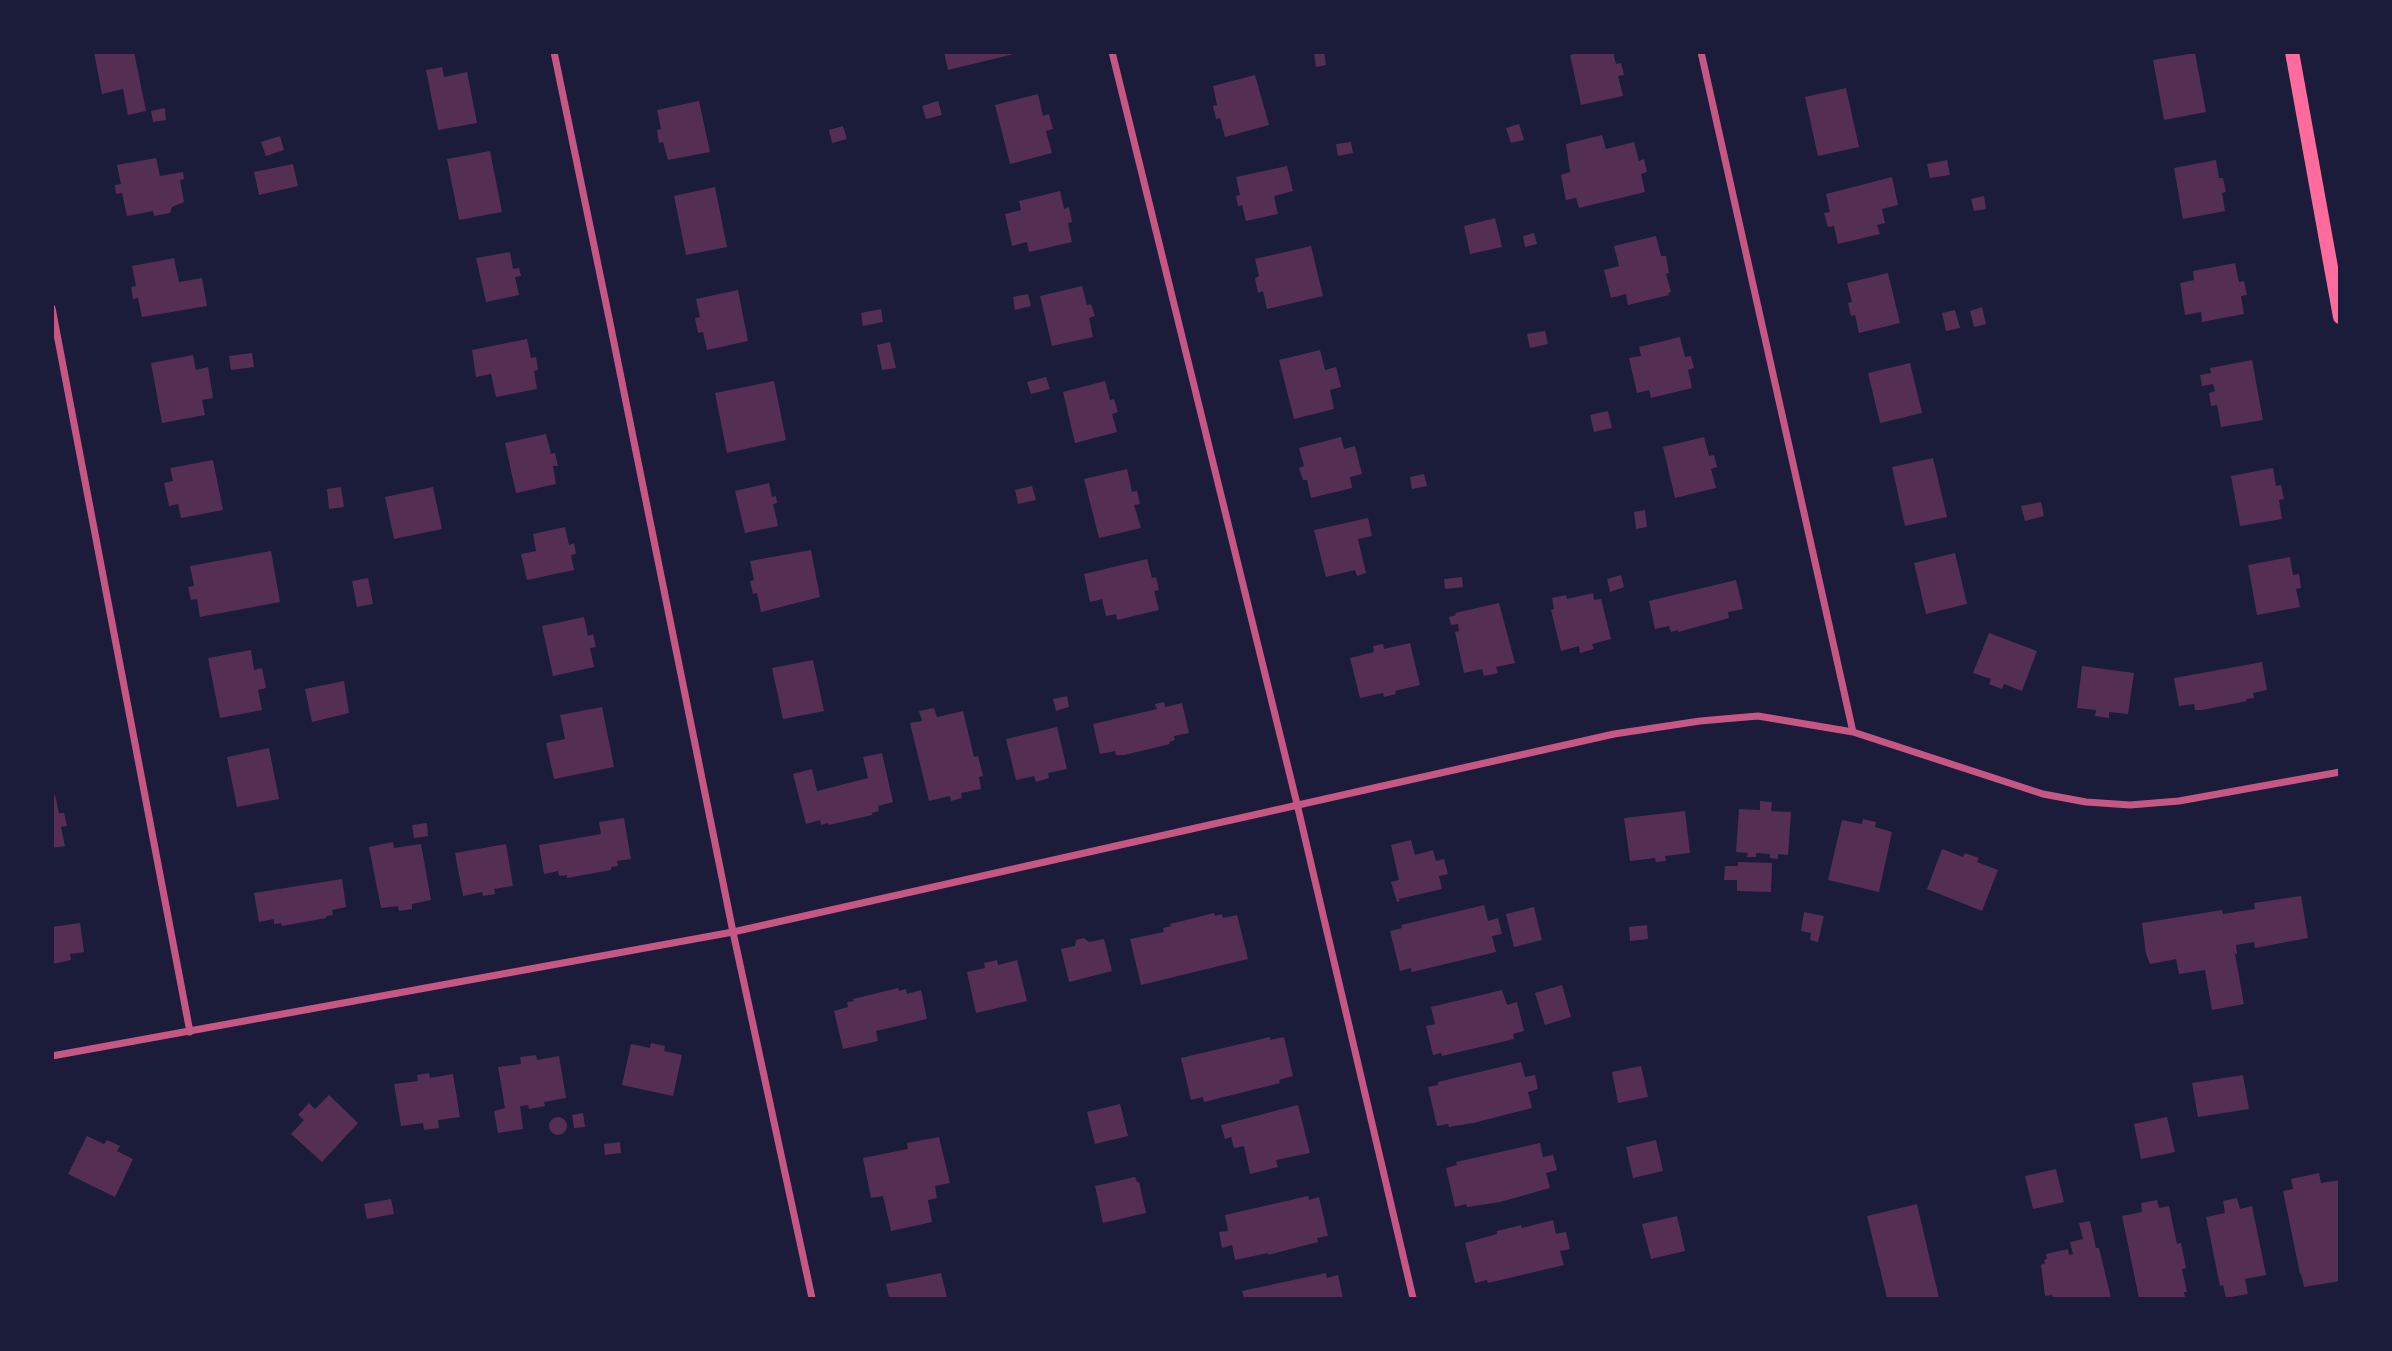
<!DOCTYPE html>
<style>
body{margin:0}
#map{position:relative;width:2392px;height:1351px;overflow:hidden;background:#1b1b3a;font-family:"Noto Sans",sans-serif}
canvas{display:block}
.frame{position:absolute;inset:0;border:54px solid #1b1b3a;pointer-events:none}
</style>
<div id="map">
<canvas width="2392" height="1351"></canvas>
<div class="frame"></div>
</div>
<script>
const context = document.querySelector('canvas').getContext('2d');
context.lineJoin = 'round';
function fill(path, color) {
  context.fillStyle = color;
  context.fill(path, 'evenodd');
}
function toPath(rows) {
  const path = new Path2D();
  for (const r of rows) {
    if (r.length === 3) {
      path.moveTo(r[0] + r[2], r[1]);
      path.arc(r[0], r[1], r[2], 0, 2 * Math.PI);
      continue;
    }
    path.moveTo(r[0], r[1]);
    for (let i = 2; i < r.length; i += 2) path.lineTo(r[i], r[i + 1]);
  }
  return path;
}
function stroke(path, color, width, dash) {
  context.strokeStyle = color;
  context.lineWidth = width;
  context.lineCap = dash ? 'butt' : 'round';
  context.setLineDash(dash || []);
  context.stroke(path);
}
fill(toPath([
 [94,52,134,52,146,111,128,115,123,89,102,94],
 [944,52,1018,52,1018,53,948,70],
 [1314,52,1324,52,1326,65,1316,67],
 [1582,52,1613,52,1616,64,1621,63,1624,75,1618,76,1623,96,1581,105,1570,55],
 [2195,53,2206,112,2164,120,2153,60],
 [442,67,444,77,467,72,477,123,438,130,426,70],
 [1255,75,1269,125,1225,137,1220,118,1216,119,1213,106,1217,105,1213,86],
 [1846,88,1859,147,1818,156,1805,97],
 [1038,94,1043,116,1049,114,1053,129,1046,131,1052,153,1010,164,995,105],
 [699,101,710,152,668,160,663,142,659,143,657,130,661,129,657,110],
 [938,101,942,115,926,119,922,106],
 [165,108,166,120,153,122,151,111],
 [1519,124,1524,140,1511,143,1506,128],
 [843,126,847,139,832,143,829,130],
 [1602,135,1606,149,1634,142,1639,161,1644,159,1647,172,1641,174,1645,192,1579,208,1576,198,1566,200,1563,186,1561,175,1570,172,1566,144],
 [280,136,284,150,266,156,261,142],
 [1351,142,1353,153,1338,156,1336,144],
 [490,151,502,212,459,220,447,159],
 [156,158,160,176,183,172,184,179,180,180,184,202,172,207,170,213,154,216,153,211,127,216,122,193,116,194,115,185,121,184,117,165],
 [1947,160,1950,175,1930,178,1927,164],
 [2216,160,2219,178,2223,178,2226,192,2222,193,2225,211,2183,219,2174,168],
 [293,164,298,186,259,195,254,172],
 [1287,166,1293,191,1274,196,1278,214,1246,221,1242,205,1238,206,1236,196,1240,195,1236,177],
 [1892,177,1898,205,1882,209,1885,223,1877,225,1880,234,1838,244,1834,226,1828,227,1824,213,1830,212,1826,194],
 [715,187,727,247,686,255,674,196],
 [1060,191,1064,209,1069,207,1072,222,1068,223,1072,242,1029,252,1027,242,1012,246,1005,214,1021,210,1019,201],
 [1984,196,1986,209,1974,211,1971,199],
 [1495,218,1502,247,1470,254,1464,226],
 [1534,233,1537,244,1525,247,1523,236],
 [1656,236,1661,256,1666,256,1669,273,1666,274,1671,292,1668,293,1669,295,1628,305,1626,294,1611,298,1604,270,1619,266,1614,246],
 [1311,246,1323,296,1267,309,1263,291,1258,293,1255,278,1259,276,1255,259],
 [510,252,513,269,519,268,521,276,515,277,519,295,486,302,476,258],
 [174,258,179,282,202,278,207,306,142,317,138,298,133,299,131,287,136,286,132,266],
 [2235,263,2239,282,2244,281,2247,295,2241,296,2244,314,2202,322,2201,312,2185,315,2180,283,2194,280,2193,271],
 [1888,273,1900,323,1859,333,1855,315,1851,316,1848,303,1852,302,1847,283],
 [1082,286,1087,305,1091,304,1095,316,1089,318,1093,337,1052,346,1040,296],
 [738,290,748,341,707,350,703,332,698,333,695,318,700,317,696,299],
 [1028,294,1031,306,1015,310,1013,297],
 [1982,307,1986,324,1974,327,1970,311],
 [881,309,883,322,863,326,861,313],
 [1955,310,1960,328,1946,331,1942,313],
 [1545,331,1548,344,1530,348,1527,334],
 [1680,337,1685,357,1691,356,1694,368,1688,370,1692,388,1651,398,1649,390,1637,393,1629,358,1641,356,1639,347],
 [527,339,531,358,536,357,538,370,534,371,537,389,496,397,491,374,476,377,472,350],
 [890,342,896,368,882,370,877,345],
 [1320,350,1325,370,1336,367,1341,387,1330,390,1334,409,1294,419,1279,360],
 [252,353,254,367,231,370,229,356],
 [193,355,196,370,208,367,213,398,202,400,205,415,162,423,151,363],
 [2252,360,2263,420,2221,427,2217,405,2211,406,2209,393,2215,391,2213,384,2202,386,2200,375,2211,373,2210,368],
 [1910,363,1922,413,1880,423,1868,373],
 [1046,377,1050,389,1031,394,1027,382],
 [774,381,786,440,727,453,715,393],
 [1105,381,1110,400,1114,399,1118,412,1112,414,1117,432,1075,443,1063,392],
 [1608,411,1612,428,1594,432,1590,415],
 [546,434,551,454,555,453,558,466,553,466,556,484,516,493,505,443],
 [1341,437,1344,449,1355,446,1362,474,1350,477,1352,488,1311,498,1307,480,1303,480,1299,468,1304,466,1299,448],
 [1704,437,1709,456,1714,455,1717,467,1711,469,1716,488,1675,498,1663,447],
 [1933,458,1947,517,1905,526,1892,467],
 [213,460,223,510,181,518,178,504,169,506,164,483,173,481,170,468],
 [2273,468,2276,486,2281,485,2284,499,2279,500,2282,519,2240,526,2231,476],
 [1127,469,1132,492,1137,491,1140,504,1134,505,1141,528,1099,538,1084,479],
 [1424,474,1427,486,1412,489,1410,477],
 [769,483,772,497,776,496,777,503,773,504,778,526,745,533,735,491],
 [1032,486,1036,500,1018,504,1015,490],
 [341,487,344,507,329,509,327,489],
 [433,487,442,529,394,539,385,497],
 [2041,502,2044,516,2025,521,2021,506],
 [1645,510,1647,527,1636,529,1634,512],
 [1368,518,1372,536,1358,539,1366,573,1357,576,1355,570,1326,577,1314,530],
 [565,527,569,545,574,543,576,554,571,555,574,570,527,580,521,554,536,551,533,534],
 [811,550,820,597,761,612,757,593,753,594,750,581,754,580,750,561],
 [271,551,280,602,200,617,197,599,191,600,188,587,194,586,190,566],
 [1955,553,1967,604,1926,614,1914,563],
 [2290,557,2293,575,2299,574,2301,588,2296,589,2300,607,2257,615,2248,565],
 [1147,559,1152,578,1156,577,1159,590,1154,591,1159,610,1117,620,1116,614,1106,616,1102,599,1090,602,1084,574],
 [1621,575,1624,587,1610,592,1607,579],
 [1462,577,1463,587,1445,589,1444,579],
 [368,578,373,604,357,607,352,581],
 [1736,580,1743,609,1728,612,1729,618,1678,632,1678,630,1671,632,1669,626,1655,629,1649,601],
 [1593,593,1594,600,1601,599,1611,639,1592,644,1594,649,1580,653,1579,646,1561,651,1551,610,1554,609,1552,598,1566,595,1567,599],
 [1499,603,1515,663,1496,667,1498,673,1484,676,1482,669,1464,673,1455,632,1459,631,1458,624,1451,625,1449,617,1456,615,1455,613],
 [584,617,588,636,593,634,596,647,590,648,594,667,553,676,542,626],
 [1989,633,2037,651,2022,691,2004,684,2002,689,1989,684,1991,679,1973,673],
 [1410,643,1420,685,1395,691,1396,694,1384,697,1383,693,1360,698,1350,658,1374,652,1373,646,1383,644,1384,649],
 [251,650,254,670,262,668,266,688,258,690,262,710,220,718,208,658],
 [813,660,824,711,783,719,772,668],
 [2262,662,2267,690,2253,693,2254,698,2246,699,2247,701,2202,710,2195,710,2194,704,2179,706,2174,678],
 [2082,666,2134,673,2128,714,2109,712,2109,718,2095,716,2096,710,2077,708],
 [344,681,349,713,312,722,305,689],
 [1067,696,1069,707,1056,711,1053,699],
 [1164,702,1165,707,1182,703,1189,733,1174,736,1175,740,1169,742,1170,744,1124,755,1116,755,1115,751,1100,754,1093,724,1157,709,1155,704],
 [602,707,614,767,554,779,546,743,565,739,560,715],
 [934,708,937,717,963,711,974,757,978,756,983,776,979,777,981,789,961,793,962,798,951,801,950,796,929,801,910,723,922,721,919,711],
 [1057,727,1067,769,1048,773,1049,778,1036,782,1034,776,1016,780,1006,739],
 [269,748,279,799,237,807,227,757],
 [882,753,893,802,878,806,879,811,872,813,872,815,829,825,828,823,821,825,820,820,806,824,793,774,812,769,817,791,868,778,863,757],
 [55,795,59,813,64,813,67,826,61,827,65,846,52,848,52,796],
 [1760,801,1772,802,1771,811,1791,812,1788,855,1778,854,1778,859,1770,858,1770,854,1756,853,1756,857,1747,857,1748,853,1736,852,1739,809,1760,810],
 [1685,811,1690,853,1665,856,1666,861,1656,862,1655,858,1630,861,1624,818],
 [624,818,631,859,617,861,618,866,611,867,611,870,567,878,567,875,559,876,558,871,544,874,539,845,601,834,599,822],
 [1863,819,1876,822,1875,827,1892,832,1879,892,1828,880,1842,820,1862,824],
 [427,823,428,836,414,838,412,825],
 [1411,840,1415,855,1433,850,1436,861,1444,859,1448,874,1439,876,1442,889,1399,899,1400,901,1397,902,1391,882,1399,880,1391,845],
 [393,842,394,848,421,844,431,900,412,904,412,909,399,911,398,906,381,908,369,847],
 [506,844,513,886,494,889,495,894,483,896,482,892,463,896,455,853],
 [1942,849,1963,857,1965,853,1979,858,1977,862,1998,870,1982,911,1927,889],
 [1738,862,1772,863,1771,892,1737,891,1737,880,1724,880,1725,866,1738,866],
 [342,879,346,907,332,910,333,915,326,916,326,918,282,926,281,923,274,924,274,919,259,922,254,893],
 [2301,896,2308,938,2255,948,2254,942,2236,945,2237,954,2235,954,2244,1004,2212,1010,2205,970,2179,974,2176,959,2150,964,2146,954,2142,923,2222,910,2223,914,2255,909,2254,903],
 [1484,905,1488,921,1498,918,1502,934,1492,936,1496,952,1412,972,1411,968,1400,971,1390,931,1402,928,1401,925],
 [1534,907,1542,940,1514,947,1506,914],
 [1804,912,1824,916,1818,942,1810,940,1811,933,1801,931],
 [1214,913,1215,916,1222,914,1223,918,1237,915,1248,959,1141,985,1130,939,1164,932,1163,928,1171,926,1170,924],
 [80,923,84,952,70,954,71,960,52,964,52,927],
 [1647,925,1648,939,1630,941,1629,927],
 [1084,938,1089,942,1104,939,1112,971,1069,982,1061,949,1075,946,1076,940],
 [997,960,998,965,1017,960,1027,1001,976,1013,967,972,985,968,984,963],
 [1562,985,1571,1017,1545,1025,1535,993],
 [898,988,899,991,906,989,907,994,921,990,927,1019,876,1031,878,1041,843,1049,834,1011,848,1007,847,1002,854,1001,853,999],
 [1502,990,1507,1005,1517,1002,1524,1031,1513,1034,1514,1039,1442,1056,1441,1053,1433,1055,1426,1026,1435,1024,1431,1007],
 [1270,1037,1270,1040,1284,1037,1293,1076,1279,1080,1280,1083,1204,1102,1203,1097,1191,1100,1181,1058],
 [651,1043,665,1046,664,1051,682,1055,673,1096,622,1085,631,1044,650,1048],
 [536,1055,537,1060,559,1056,566,1098,544,1102,545,1106,529,1109,528,1105,520,1106,523,1129,498,1133,494,1111,505,1108,498,1067,521,1064,520,1057],
 [1521,1062,1525,1077,1535,1075,1538,1089,1528,1092,1532,1108,1473,1123,1449,1127,1448,1124,1437,1126,1428,1087,1438,1085,1438,1082],
 [1641,1066,1648,1097,1618,1103,1612,1072],
 [429,1073,430,1078,453,1074,460,1117,438,1120,439,1128,424,1130,423,1123,401,1126,394,1084,418,1081,417,1075],
 [2243,1075,2249,1109,2198,1117,2192,1083],
 [329,1095,358,1123,322,1162,291,1134,304,1120,298,1115,309,1103,315,1109],
 [1120,1104,1128,1136,1095,1144,1087,1112],
 [1298,1105,1310,1153,1276,1160,1278,1167,1250,1174,1244,1146,1234,1148,1231,1137,1225,1139,1221,1125],
 [583,1113,585,1127,574,1128,572,1115],
 [2167,1117,2175,1152,2141,1159,2134,1124],
 [558,1126,9],
 [87,1136,104,1144,107,1140,120,1146,117,1151,133,1159,115,1197,68,1174],
 [939,1137,950,1183,935,1186,937,1198,928,1200,932,1222,891,1231,883,1196,871,1198,863,1158,908,1149,907,1143],
 [1656,1140,1663,1171,1633,1178,1626,1147],
 [620,1142,621,1153,605,1155,604,1144],
 [1540,1143,1543,1157,1553,1155,1557,1170,1546,1173,1550,1188,1500,1202,1467,1207,1466,1204,1455,1207,1446,1168,1457,1165,1456,1162],
 [2056,1169,2064,1202,2033,1209,2025,1176],
 [2319,1173,2321,1183,2340,1180,2340,1281,2304,1287,2301,1274,2300,1274,2283,1191,2293,1189,2291,1179],
 [1135,1177,1137,1182,1139,1182,1146,1213,1103,1223,1095,1186],
 [1308,1196,1309,1200,1319,1197,1328,1236,1317,1238,1318,1242,1268,1255,1268,1253,1235,1260,1232,1245,1222,1248,1219,1232,1228,1231,1225,1215],
 [2237,1198,2240,1209,2252,1206,2266,1275,2245,1279,2248,1294,2226,1298,2223,1285,2220,1286,2206,1217,2225,1213,2223,1201],
 [391,1199,394,1214,367,1219,364,1204],
 [2157,1200,2159,1208,2169,1206,2177,1244,2181,1243,2186,1268,2182,1269,2187,1292,2184,1292,2185,1298,2139,1298,2122,1216,2142,1212,2141,1203],
 [1917,1204,1939,1298,1887,1298,1867,1216],
 [1677,1216,1685,1251,1651,1259,1642,1224],
 [1553,1220,1556,1234,1566,1232,1570,1249,1560,1251,1564,1265,1488,1283,1487,1280,1475,1283,1465,1243,1497,1234,1497,1231,1521,1225,1522,1228],
 [2090,1221,2096,1248,2099,1248,2111,1298,2053,1298,2052,1295,2045,1296,2041,1265,2045,1263,2044,1260,2047,1259,2046,1254,2068,1249,2069,1255,2073,1254,2070,1242,2083,1239,2079,1223],
 [941,1273,947,1298,889,1298,886,1284],
 [1326,1273,1327,1278,1338,1275,1343,1298,1244,1298,1242,1291]
]), '#542f53');
stroke(toPath([
 [554,52,609,318,733,932,812,1298],
 [1112,52,1297,804,1413,1298],
 [1701,52,1853,732],
 [52,308,190,1032],
 [52,1056,733,932,1614,734,1700,721,1758,716,1853,732,2043,794,2086,802,2130,805,2179,801,2340,772]
]), '#c65784', 7);
stroke(toPath([
 [2292,52,2340,317]
]), '#ff6b9d', 14);
</script>
